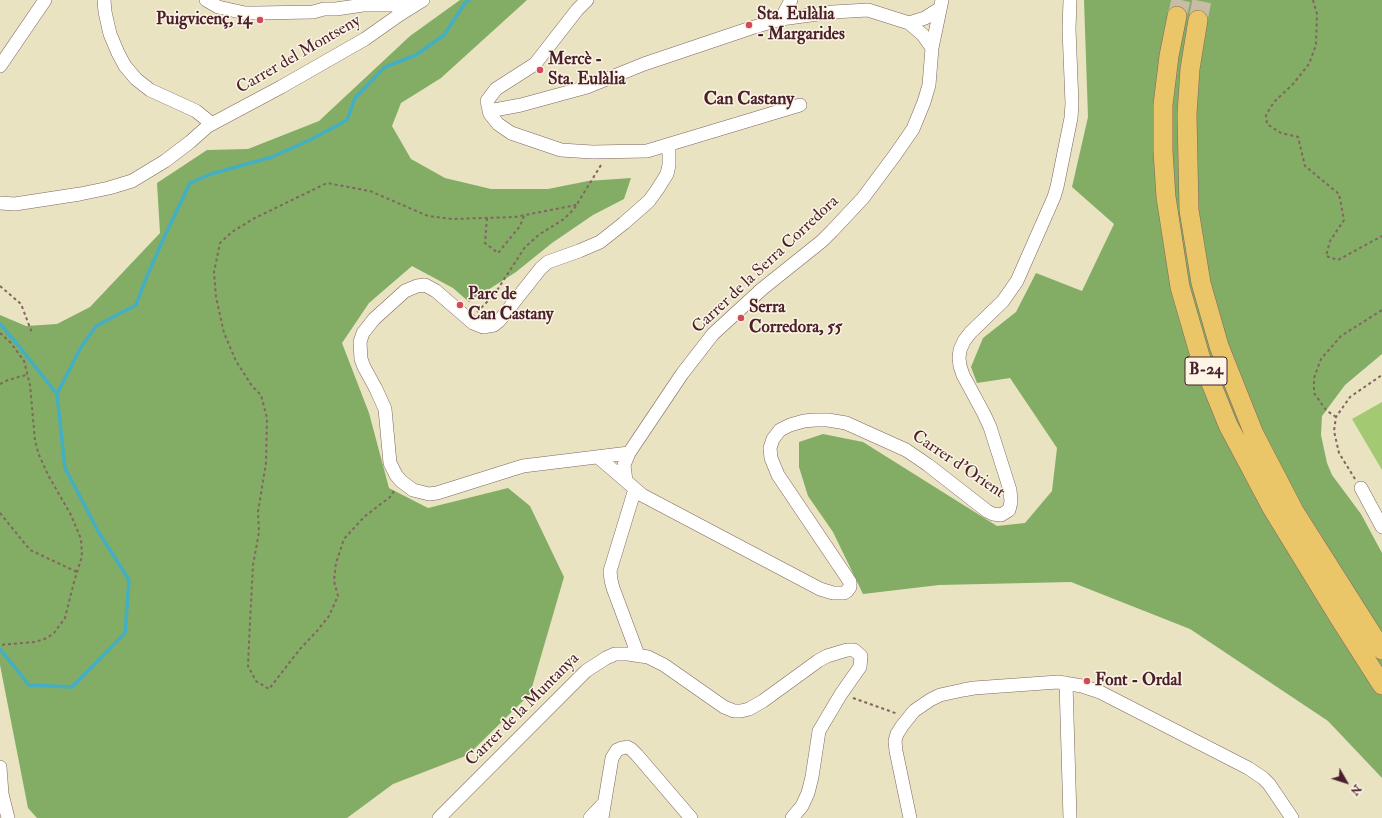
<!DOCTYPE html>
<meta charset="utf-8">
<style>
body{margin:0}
#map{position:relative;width:1382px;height:818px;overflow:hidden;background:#e9e3c2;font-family:"IM FELL Double Pica",serif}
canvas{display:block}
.north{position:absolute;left:1326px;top:762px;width:40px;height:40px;-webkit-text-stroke:3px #fcf5e5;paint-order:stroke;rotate:129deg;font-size:11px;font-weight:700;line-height:16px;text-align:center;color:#4a1f2b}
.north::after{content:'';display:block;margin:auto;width:14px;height:18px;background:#4a1f2b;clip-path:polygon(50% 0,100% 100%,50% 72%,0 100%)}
</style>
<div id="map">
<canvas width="1382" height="818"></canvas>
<div class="north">N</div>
</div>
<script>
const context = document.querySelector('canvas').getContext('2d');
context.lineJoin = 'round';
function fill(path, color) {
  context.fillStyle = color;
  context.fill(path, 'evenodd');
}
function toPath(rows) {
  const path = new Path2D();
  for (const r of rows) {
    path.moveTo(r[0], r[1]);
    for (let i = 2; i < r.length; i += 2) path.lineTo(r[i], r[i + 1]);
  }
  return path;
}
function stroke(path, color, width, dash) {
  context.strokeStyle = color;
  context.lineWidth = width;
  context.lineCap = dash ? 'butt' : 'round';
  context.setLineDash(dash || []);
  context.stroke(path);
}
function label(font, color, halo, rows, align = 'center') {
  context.font = font + ' "IM FELL Double Pica",serif';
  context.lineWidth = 3;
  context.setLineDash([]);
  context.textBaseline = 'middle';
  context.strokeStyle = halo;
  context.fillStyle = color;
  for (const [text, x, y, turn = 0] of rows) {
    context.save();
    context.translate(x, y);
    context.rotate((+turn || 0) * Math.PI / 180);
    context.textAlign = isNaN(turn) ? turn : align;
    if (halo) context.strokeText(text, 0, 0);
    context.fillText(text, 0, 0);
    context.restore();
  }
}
fill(toPath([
 [1382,402,1382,470,1352,419]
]), '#a4c973');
fill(toPath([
 [460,0,527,0,441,78,401,103,392,126,411,159,445,178,491,189,548,189,588,181,631,178,624,199,593,215,552,243,516,272,469,302,453,288,412,266,369,303,342,343,369,413,389,488,428,508,508,488,530,506,564,577,530,694,468,755,393,784,347,818,37,818,28,808,0,665,0,315,26,326,57,324,90,307,160,233,157,183,207,150,248,149,319,121,410,36],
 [1084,0,1382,0,1382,354,1345,385,1322,416,1321,435,1327,463,1332,475,1361,514,1382,553,1382,778,1328,721,1190,629,1071,582,939,585,863,594,833,532,808,496,799,467,799,442,823,434,863,442,997,526,1025,523,1052,491,1057,448,1010,378,977,383,971,367,983,338,1016,312,1036,273,1082,291,1114,224,1072,187,1088,117]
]), '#83ad65');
stroke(toPath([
 [0,324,18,345,57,394,65,468,98,531,129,580,125,633,72,687,29,685,0,649],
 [57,394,80,349,96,326,136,305,145,281,162,242,190,183,211,174,272,157,310,140,347,120,355,98,385,67,416,55,444,35,465,3,469,0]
]), '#44aec3', 3.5);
stroke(toPath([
 [1177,16,1181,0],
 [1198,20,1202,0]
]), '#c9bca4', 19, [19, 10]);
const minor = toPath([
 [104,0,105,12,110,34,118,53,125,66,136,79,150,90,196,111,212,124],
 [206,0,218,7,245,13,257,13,313,12,324,9,336,9,363,5,400,5,412,7],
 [587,0,577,10,535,64,496,89,487,101,490,114,498,124,511,133,561,150,592,152,647,151,800,105],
 [781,19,791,0],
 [909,23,925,18,939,9],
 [0,66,45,0],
 [489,111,521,105,587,87,644,64,751,28,781,19,833,12,868,10,909,23,923,35,932,48],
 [0,203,15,204,80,194,109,188,132,181,165,161,190,142,208,126,281,87,365,39,399,15,423,0],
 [629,453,523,466,437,493,429,494,413,490,401,481,396,475,390,463,385,409,376,389,364,367,361,359,360,342,363,333,374,319,405,291,417,286,425,285,436,291,473,323,483,327,494,325,499,321,541,268,548,262,579,251,600,242,624,223,649,201,657,190,667,174,669,165,669,145],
 [598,457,626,481,624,465,629,453,682,374,713,334,762,289,822,241,832,231,863,198,895,155,913,129,924,102,929,85,932,48,942,0],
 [626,481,642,495,820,589,833,593,844,593,847,591,850,587,850,582,778,475,771,458,770,448,773,439,780,430,790,425,804,421,815,420,828,420,846,423,906,450,928,465,987,511,993,514,1001,515,1009,510,1011,502,1010,490,990,427,984,414,963,375,960,366,959,358,960,350,964,341,970,333,1003,301,1017,281,1054,197,1057,187,1071,118,1072,104,1069,29,1070,0],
 [1361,488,1382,527],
 [635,489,610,571,611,580,613,588,638,655],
 [1066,683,1070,818],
 [0,767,2,794,8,818],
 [439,818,586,671,606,658,615,654,628,654,648,657,664,665,724,707,734,711,741,711,749,709,763,701,818,661,827,656,847,650,854,650,861,656,860,667,841,694,819,731,812,777,808,793,802,806,792,818],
 [590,818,605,802],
 [602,818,612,758,617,750,622,748,627,747,631,749,637,755,691,818],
 [910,818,896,751,895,741,897,734,902,726,914,711,930,700,940,695,963,690,974,688,1058,682,1082,686,1100,692,1248,768,1263,778,1269,784,1292,818]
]);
const highway = toPath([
 [1177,16,1169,56,1163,105,1163,151,1166,197,1180,287,1200,356,1228,425,1272,508,1340,619,1382,685],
 [1198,20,1190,69,1187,114,1189,210,1201,283,1219,346,1254,434,1294,511,1382,650]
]);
stroke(minor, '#826460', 14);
stroke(highway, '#826460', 20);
stroke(toPath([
 [1313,0,1317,14,1316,45,1309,64,1293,84,1274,102,1266,115,1267,124,1281,133,1298,137,1305,166,1339,194,1344,220,1330,241,1326,256,1338,260,1382,236],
 [487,218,485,243,498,253,520,226,524,216],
 [0,286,21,304,32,333],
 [477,312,494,295,525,247,540,234,564,219,574,209,601,165],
 [0,333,11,343,24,361,30,385,35,441,39,455,48,475,71,515,81,539,82,556,74,582,65,618,54,633,47,638,35,642,0,645],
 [0,384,8,380,26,375],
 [1336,417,1326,410,1314,393,1314,378,1321,359,1341,336,1382,310],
 [1355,479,1339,453,1334,431,1336,417,1350,397,1382,375],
 [394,491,390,497,364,517,344,539,336,563,334,581,338,596,329,616,317,631,300,649,269,689,256,681,248,666,249,642,253,565,259,532,258,512,266,463,267,418,261,395,252,386,236,361,224,333,216,297,214,272,220,243,232,232,253,219,327,183,370,191,428,216,452,219,515,217,576,205],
 [0,513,30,550,77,572],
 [853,698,898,714]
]), '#826460', 2, [3, 3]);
stroke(minor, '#fff', 13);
stroke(highway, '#ebc669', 19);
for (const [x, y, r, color] of [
 [260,20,4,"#d1495b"],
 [749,25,4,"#d1495b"],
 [540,70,4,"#d1495b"],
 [460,305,4,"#d1495b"],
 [741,318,4,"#d1495b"],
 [1087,681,4,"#d1495b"]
]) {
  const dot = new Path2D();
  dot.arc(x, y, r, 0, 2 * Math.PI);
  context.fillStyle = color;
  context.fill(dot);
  stroke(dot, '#fcf5e5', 1.5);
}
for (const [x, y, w] of [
 [1206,371,42]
]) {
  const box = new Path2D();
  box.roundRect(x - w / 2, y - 14, w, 28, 3);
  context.fillStyle = '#fcf5e5';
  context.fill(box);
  stroke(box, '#4a1f2b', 1);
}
label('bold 16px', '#4a1f2b', null, [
 ["B-24",1206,371]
]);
label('bold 17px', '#4a1f2b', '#fcf5e5', [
 ["Sta. Eulàlia",757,15],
 ["- Margarides",757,35],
 ["Puigvicenç, 14",252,20,"right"],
 ["Mercè -",548,60],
 ["Sta. Eulàlia",548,80],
 ["Parc de",468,295],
 ["Can Castany",468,315],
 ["Serra",749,308],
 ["Corredora, 55",749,328],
 ["Font - Ordal",1095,681]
], 'left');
label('17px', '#4a1f2b', '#fcf5e5', [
 ["Carrer del Montseny",299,55,-30],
 ["Carrer de la Serra Corredora",766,265,-43],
 ["Carrer d'Orient",958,465,34],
 ["Carrer de la Muntanya",523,710,-45]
]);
label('bold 18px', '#4a1f2b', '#fcf5e5', [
 ["Can Castany",749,100]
]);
</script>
